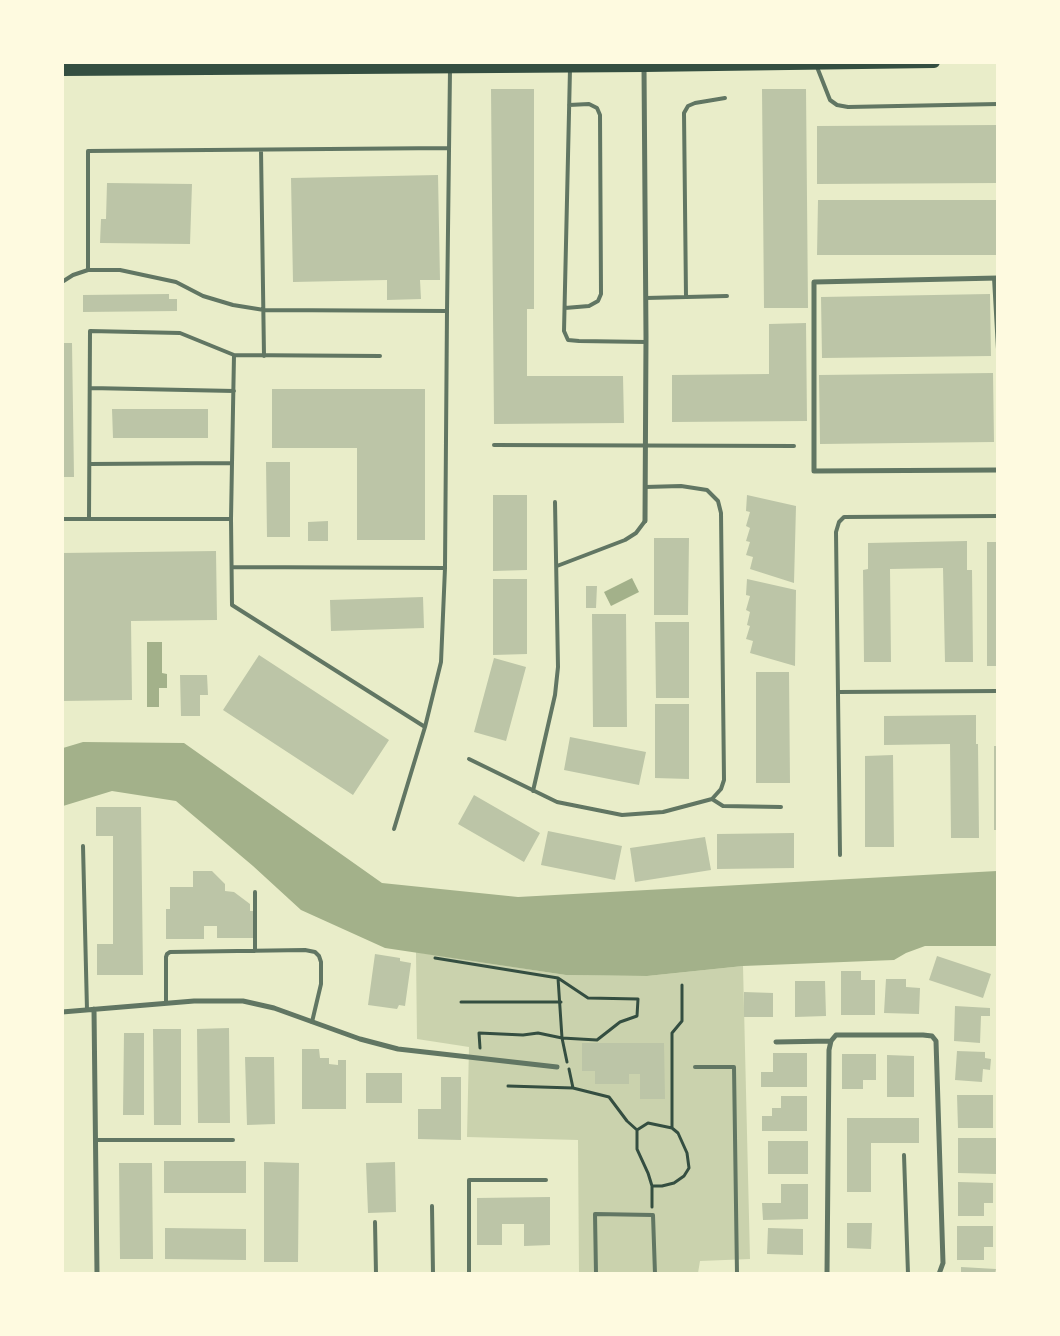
<!DOCTYPE html>
<style>
body{margin:0}
#map{position:relative;width:1060px;height:1336px;overflow:hidden;background:#e9edc9;font-family:"Sofia Sans Condensed",sans-serif}
canvas{display:block}
.frame{position:absolute;inset:0;border:64px solid #fefae0;pointer-events:none}
</style>
<div id="map">
<canvas width="1060" height="1336"></canvas>
<div class="frame"></div>
</div>
<script>
const context = document.querySelector('canvas').getContext('2d');
context.lineJoin = 'round';
function fill(path, color) {
  context.fillStyle = color;
  context.fill(path, 'evenodd');
}
function toPath(rows) {
  const path = new Path2D();
  for (const r of rows) {
    path.moveTo(r[0], r[1]);
    for (let i = 2; i < r.length; i += 2) path.lineTo(r[i], r[i + 1]);
  }
  return path;
}
function stroke(path, color, width, dash) {
  context.strokeStyle = color;
  context.lineWidth = width;
  context.lineCap = dash ? 'butt' : 'round';
  context.setLineDash(dash || []);
  context.stroke(path);
}
fill(toPath([
 [416,952,566,975,647,976,743,966,750,1259,700,1261,698,1273,579,1273,578,1140,467,1137,469,1047,417,1039]
]), '#cad2ad');
fill(toPath([
 [632,578,639,592,611,606,604,592],
 [147,642,162,642,162,673,167,674,167,688,159,688,159,707,147,707],
 [83,742,184,743,382,883,518,897,997,871,997,946,925,946,906,953,894,960,743,966,647,976,566,975,385,948,301,910,253,866,176,801,112,791,63,806,63,748]
]), '#a3b18a');
fill(toPath([
 [491,89,534,89,534,309,527,309,527,376,623,376,624,423,494,424],
 [762,89,806,89,808,308,764,308],
 [998,125,998,183,817,184,817,126],
 [438,175,440,280,420,280,421,299,387,300,387,280,293,282,291,178],
 [107,183,192,184,190,244,100,243,101,219,106,219],
 [818,200,998,200,998,255,817,255],
 [169,294,169,299,177,299,177,311,83,312,83,295],
 [990,294,991,356,822,358,821,297],
 [806,323,807,421,672,422,672,375,769,374,769,324],
 [62,343,72,343,74,477,62,477],
 [993,373,994,442,820,444,819,375],
 [272,389,425,389,425,540,357,540,357,448,272,448],
 [112,409,208,409,208,438,113,438],
 [266,462,290,462,290,537,267,537],
 [493,495,527,495,527,570,493,571],
 [747,495,796,506,794,583,750,569,753,557,746,555,750,542,746,541,750,528,746,526,750,512,746,511],
 [328,521,328,541,308,541,308,522],
 [654,538,689,538,688,615,654,615],
 [967,541,967,570,972,570,973,662,945,662,943,568,890,569,891,662,864,662,863,570,868,569,868,543],
 [987,542,998,542,998,666,987,666],
 [216,551,217,620,131,621,132,700,62,701,62,553],
 [493,579,527,579,527,654,493,655],
 [747,579,796,590,795,666,750,653,753,641,746,639,750,626,747,625,750,612,746,610,750,596,746,595],
 [586,586,597,586,596,608,586,608],
 [423,597,424,628,331,631,330,600],
 [592,614,626,614,627,727,593,727],
 [655,622,689,622,689,698,656,698],
 [259,655,389,740,353,795,223,710],
 [494,658,526,667,506,741,474,732],
 [756,672,789,672,790,783,756,783],
 [180,675,207,675,208,695,200,695,200,716,181,716],
 [655,704,689,704,689,779,655,778],
 [976,715,976,744,978,744,979,838,951,838,950,744,884,745,884,716],
 [570,737,646,752,639,785,564,770],
 [994,746,998,746,998,830,994,830],
 [893,755,894,847,865,847,865,756],
 [474,795,540,833,524,862,458,824],
 [96,807,141,807,143,975,97,975,97,944,113,944,113,836,96,836],
 [548,831,622,846,615,880,541,865],
 [794,833,794,868,717,869,717,834],
 [705,837,711,870,635,882,630,848],
 [193,871,212,871,225,884,225,891,234,892,250,904,250,911,254,911,254,938,217,938,217,926,204,926,204,939,166,939,166,909,170,909,170,887,193,887],
 [375,954,400,958,400,961,411,963,405,1006,399,1005,397,1009,368,1005],
 [937,956,991,974,983,998,929,980],
 [841,971,861,971,861,980,875,980,875,1015,841,1015],
 [886,979,906,979,906,987,920,988,919,1014,884,1013],
 [795,981,825,981,826,1016,795,1017],
 [744,992,773,993,773,1017,744,1017],
 [955,1006,990,1008,990,1016,981,1016,980,1043,954,1041],
 [229,1028,230,1123,198,1123,197,1029],
 [153,1029,181,1029,181,1125,154,1125],
 [124,1033,144,1033,144,1115,123,1115],
 [582,1043,664,1043,665,1099,640,1099,640,1074,629,1074,629,1084,595,1084,595,1071,582,1071],
 [302,1049,319,1049,320,1058,329,1058,329,1064,338,1065,338,1060,346,1060,346,1109,302,1109],
 [957,1051,985,1052,985,1058,991,1059,990,1070,983,1069,982,1082,955,1080],
 [773,1053,807,1053,807,1087,761,1087,761,1072,773,1072],
 [842,1054,876,1054,876,1080,863,1080,863,1089,842,1089],
 [887,1055,914,1056,914,1097,887,1097],
 [245,1057,274,1057,275,1124,247,1125],
 [366,1073,402,1073,402,1103,366,1103],
 [441,1077,461,1077,461,1140,418,1139,418,1109,441,1109],
 [957,1095,993,1095,993,1128,958,1128],
 [781,1096,807,1096,807,1131,762,1131,762,1116,772,1116,772,1108,781,1108],
 [847,1118,919,1118,919,1143,871,1143,871,1192,847,1192],
 [958,1138,996,1138,996,1174,958,1173],
 [768,1141,808,1141,808,1174,768,1174],
 [164,1161,246,1161,246,1193,164,1193],
 [264,1162,299,1163,298,1262,264,1262],
 [395,1162,396,1212,368,1213,366,1163],
 [119,1163,152,1163,153,1259,120,1259],
 [958,1182,993,1183,993,1203,984,1203,984,1216,958,1216],
 [781,1184,808,1184,808,1219,763,1220,762,1203,781,1203],
 [550,1197,550,1245,524,1246,524,1224,502,1224,502,1245,477,1245,477,1198],
 [847,1223,872,1223,871,1249,847,1248],
 [957,1226,993,1226,993,1247,984,1247,984,1260,957,1260],
 [165,1228,246,1229,246,1260,165,1259],
 [768,1228,803,1229,803,1255,767,1254],
 [961,1267,996,1269,995,1274,961,1274]
]), '#bcc5a7');
stroke(toPath([
 [435,958,558,978,562,1038,567,1062],
 [461,1002,561,1002],
 [480,1048,479,1033,523,1035,538,1033,562,1038,597,1040,620,1022,637,1016,638,999,588,998,558,978],
 [508,1086,573,1088,569,1069],
 [573,1088,609,1097,627,1121,637,1130,637,1149,648,1173,652,1186,652,1207],
 [672,1128,672,1033,682,1021,682,985],
 [637,1130,648,1123,672,1128,678,1133,687,1153,689,1168,684,1176,674,1183,662,1186,652,1186]
]), '#344e41', 3);
stroke(toPath([
 [817,67,830,100,837,105,848,107,998,104],
 [570,69,564,331,568,340,579,341,646,342],
 [261,150,264,356],
 [88,270,88,151,449,148],
 [994,278,998,349],
 [62,282,73,275,88,270,120,270,176,282,203,296,233,305,264,310,447,311,450,70],
 [686,297,684,113,688,106,695,103,725,98],
 [646,298,727,296],
 [565,308,589,306,598,301,601,294,600,115,597,108,589,104,569,105],
 [234,355,380,356],
 [90,388,234,391],
 [494,445,794,446],
 [62,519,231,519,232,605,425,727,394,829],
 [89,519,90,331,180,333,234,355,232,463,90,464],
 [231,519,232,463],
 [557,566,625,540,636,533,645,521],
 [232,567,445,568],
 [838,692,998,691],
 [425,727,441,662,445,568,447,311],
 [469,759,557,802,622,815,663,812,712,799,721,789,724,780,721,513,718,501,707,490,681,486,645,487],
 [533,791,555,695,558,667,555,502],
 [712,799,723,806,781,807],
 [83,846,87,1010],
 [840,855,836,532,839,522,844,517,998,516],
 [255,892,255,951],
 [166,1003,166,957,167,954,170,952,305,950,315,952,319,956,321,962,321,984,312,1022],
 [695,1067,734,1067,737,1274],
 [95,1140,233,1140],
 [904,1155,908,1274],
 [432,1206,433,1274],
 [375,1222,376,1274],
 [469,1274,469,1180,546,1180],
 [596,1274,595,1214,653,1215,655,1274]
]), '#617663', 4);
stroke(toPath([
 [644,67,646,337,645,521],
 [998,278,814,282,814,471,998,470],
 [94,1009,97,1274],
 [62,1012,194,1001,243,1001,274,1008,360,1039,398,1049,557,1067],
 [776,1042,831,1041],
 [827,1274,829,1050,831,1041,836,1035,923,1035,932,1036,936,1041,943,1263,939,1274]
]), '#617663', 5);
stroke(toPath([
 [62,70,644,66,934,62]
]), '#344e41', 12);
</script>
